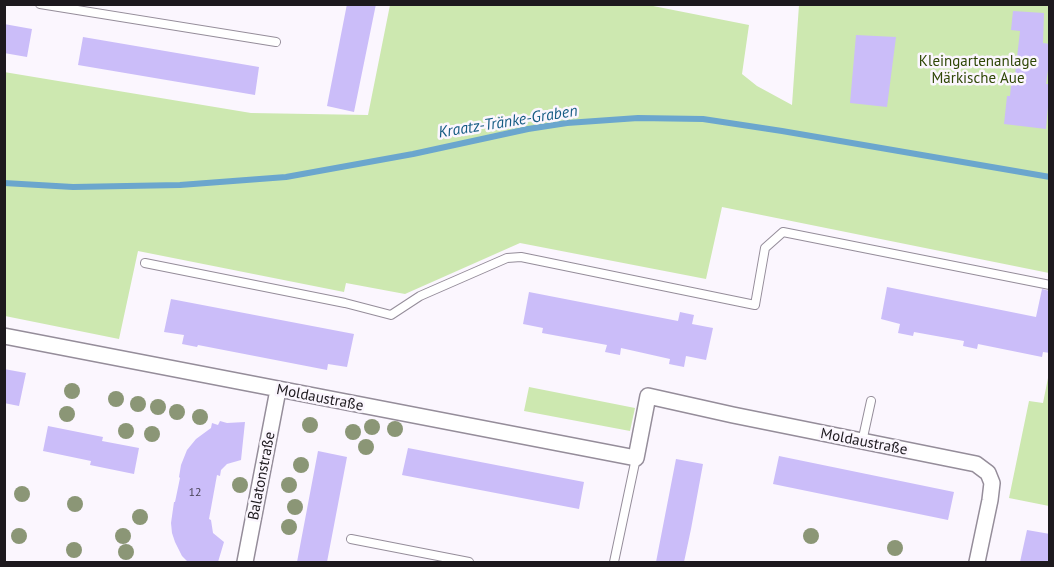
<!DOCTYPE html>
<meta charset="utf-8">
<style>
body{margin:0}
#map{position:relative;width:1054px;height:567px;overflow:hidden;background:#fbf6fe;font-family:"PT Sans",sans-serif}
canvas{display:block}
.frame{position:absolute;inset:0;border:6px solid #1d191e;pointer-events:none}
</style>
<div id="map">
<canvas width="1054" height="567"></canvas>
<div class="frame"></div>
</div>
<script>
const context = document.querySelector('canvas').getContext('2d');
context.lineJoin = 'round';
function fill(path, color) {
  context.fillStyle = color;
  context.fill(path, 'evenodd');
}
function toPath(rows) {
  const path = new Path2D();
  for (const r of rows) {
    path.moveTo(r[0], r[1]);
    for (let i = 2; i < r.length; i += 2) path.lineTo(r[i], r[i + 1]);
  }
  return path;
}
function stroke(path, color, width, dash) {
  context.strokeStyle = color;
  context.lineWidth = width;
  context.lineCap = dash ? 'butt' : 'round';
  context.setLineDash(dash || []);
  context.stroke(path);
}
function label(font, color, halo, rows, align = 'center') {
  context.font = font + ' "PT Sans",sans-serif';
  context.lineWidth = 5;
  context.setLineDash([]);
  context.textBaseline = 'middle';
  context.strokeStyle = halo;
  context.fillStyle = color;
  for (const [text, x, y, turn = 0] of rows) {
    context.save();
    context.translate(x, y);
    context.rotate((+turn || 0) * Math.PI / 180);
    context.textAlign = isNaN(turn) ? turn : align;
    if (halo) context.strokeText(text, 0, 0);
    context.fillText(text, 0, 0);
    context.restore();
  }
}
fill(toPath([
 [643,4,749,25,742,74,757,86,792,105,799,5,1049,5,1049,273,722,207,706,279,520,243,405,294,346,283,344,292,138,251,119,339,5,316,4,72,251,113,368,115,390,5],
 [1048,378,1050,379,1049,506,1009,498,1029,401,1043,403],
 [529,387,635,408,630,431,524,411]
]), '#cde8b0');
stroke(toPath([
 [4,183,73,187,180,185,286,177,413,154,528,129,567,123,638,118,703,119,782,131,1050,177]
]), '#6ba6cd', 6);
fill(toPath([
 [347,4,376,4,354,112,327,106],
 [1013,11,1044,13,1043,43,1050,44,1050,57,1046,84,1050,84,1046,129,1004,124,1007,96,1010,96,1012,75,1015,75,1020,31,1011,30],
 [4,24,32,29,27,57,4,53],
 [856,35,896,37,887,107,850,103],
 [83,37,259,67,255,95,78,65],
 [887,287,1036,317,1042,289,1050,291,1050,353,1043,352,1042,357,978,344,977,349,963,346,964,341,914,332,913,336,898,333,900,324,881,319],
 [529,292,678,321,680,312,694,315,692,324,713,328,706,360,686,356,684,367,669,364,670,359,621,348,620,355,605,352,607,345,542,333,543,328,523,324],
 [171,299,354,334,347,367,328,364,327,370,198,345,197,347,182,344,184,335,164,332],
 [4,369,26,373,19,406,4,403],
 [220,421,227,423,245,422,241,460,227,464,221,470,220,476,217,475,209,519,211,520,213,533,224,542,218,562,188,562,182,556,175,542,172,533,171,523,174,502,175,502,180,478,179,477,181,465,187,450,196,439,211,428,212,423,218,425],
 [48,426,103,437,102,441,139,448,134,474,90,465,91,461,43,451],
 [408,448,584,482,579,509,402,475],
 [318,451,347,457,327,562,297,562],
 [779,456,954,492,948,520,773,484],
 [676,459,703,464,691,529,684,562,656,562],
 [1027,530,1050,534,1050,562,1020,562]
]), '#cbbdf9');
const lane = toPath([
 [40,4,276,42],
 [145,263,345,303,391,315,420,296,507,258,521,257,755,305,765,248,783,232,1050,285],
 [862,442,871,401],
 [351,539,469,562],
 [614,562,636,458]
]);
const street = toPath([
 [4,336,636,458,648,396,733,415,976,464,988,473,992,483,990,500,977,562],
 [245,562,278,390]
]);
stroke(lane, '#958d9a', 10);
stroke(street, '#958d9a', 18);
stroke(lane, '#fff', 8);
stroke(street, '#fff', 15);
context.fillStyle = '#8b9676';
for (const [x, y] of [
 [72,391],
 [116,399],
 [138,404],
 [158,407],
 [177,412],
 [67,414],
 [200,417],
 [310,425],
 [372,427],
 [395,429],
 [126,431],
 [353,432],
 [152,434],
 [366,447],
 [301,465],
 [240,485],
 [289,485],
 [22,494],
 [75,504],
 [295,507],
 [140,517],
 [289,527],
 [19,536],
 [123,536],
 [811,536],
 [895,548],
 [74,550],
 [126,552]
]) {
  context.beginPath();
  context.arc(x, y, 8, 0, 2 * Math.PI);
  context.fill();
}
label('12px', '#484255', null, [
 ["12",195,493]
]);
label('15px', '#2f4706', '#fbf6fe', [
 ["Kleingartenanlage",978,62],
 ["Märkische Aue",978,79]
]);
label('15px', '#1d191e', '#fbf6fe', [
 ["Moldaustraße",320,398,11],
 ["Moldaustraße",864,442,11],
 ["Balatonstraße",262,476,-79]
]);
label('italic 16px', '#165c83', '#fbf6fe', [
 ["Kraatz-Tränke-Graben",508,122,-9]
]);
</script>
